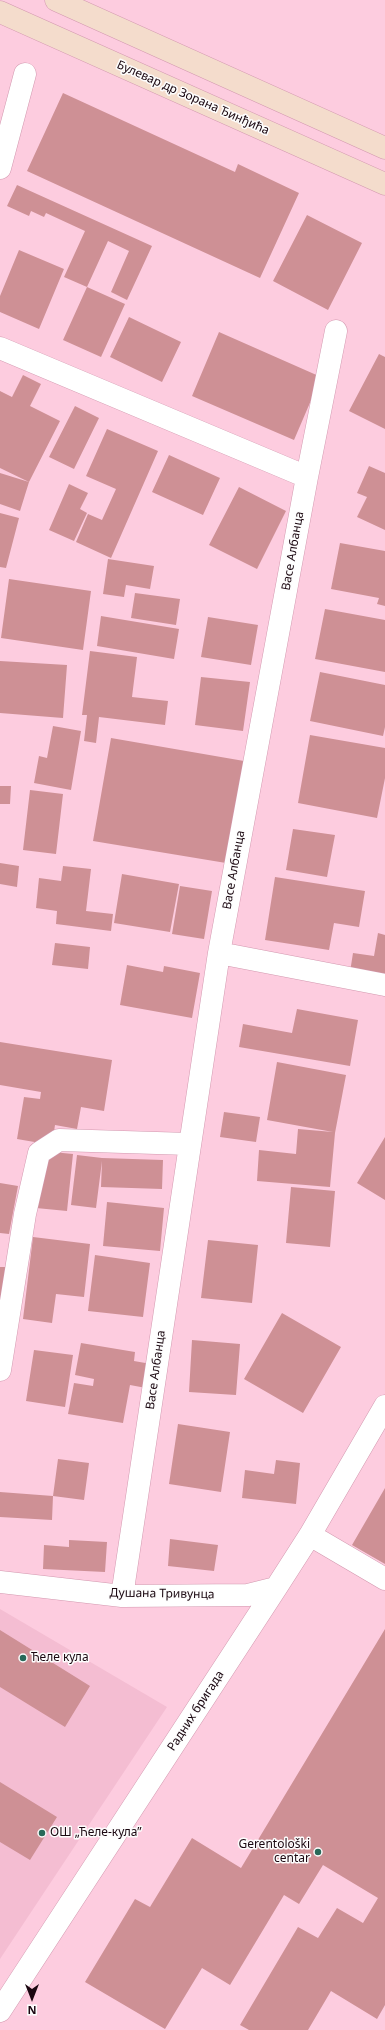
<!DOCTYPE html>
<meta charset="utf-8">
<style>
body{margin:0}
#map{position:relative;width:385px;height:2030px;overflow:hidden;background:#fdccdf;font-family:"Noto Sans",sans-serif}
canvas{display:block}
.north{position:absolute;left:12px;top:1978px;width:40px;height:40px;-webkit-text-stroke:3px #fdfdfd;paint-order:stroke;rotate:180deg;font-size:11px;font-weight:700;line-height:16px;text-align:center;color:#1a0710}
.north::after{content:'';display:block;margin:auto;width:14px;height:18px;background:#1a0710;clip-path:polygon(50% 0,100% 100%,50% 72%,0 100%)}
</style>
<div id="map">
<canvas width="385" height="2030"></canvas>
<div class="north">N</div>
</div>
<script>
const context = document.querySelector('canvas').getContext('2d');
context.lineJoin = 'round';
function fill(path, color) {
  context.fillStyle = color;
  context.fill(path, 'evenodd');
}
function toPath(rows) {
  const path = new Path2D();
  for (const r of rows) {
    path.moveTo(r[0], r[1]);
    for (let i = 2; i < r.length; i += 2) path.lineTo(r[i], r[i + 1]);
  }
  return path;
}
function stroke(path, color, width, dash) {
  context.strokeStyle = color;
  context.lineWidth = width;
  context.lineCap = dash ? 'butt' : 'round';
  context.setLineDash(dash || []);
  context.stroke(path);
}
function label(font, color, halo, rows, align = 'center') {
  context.font = font + ' "Noto Sans",sans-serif';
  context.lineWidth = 3;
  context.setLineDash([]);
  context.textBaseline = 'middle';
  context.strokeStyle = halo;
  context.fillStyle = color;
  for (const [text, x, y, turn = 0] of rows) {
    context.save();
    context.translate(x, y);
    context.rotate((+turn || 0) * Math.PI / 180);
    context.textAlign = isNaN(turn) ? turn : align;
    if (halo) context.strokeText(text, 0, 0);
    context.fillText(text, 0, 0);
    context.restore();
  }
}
fill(toPath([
 [0,1609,167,1707,0,1959]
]), '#f4bdd2');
fill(toPath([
 [63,93,235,172,238,164,299,193,260,278,27,171],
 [17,185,152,246,127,300,111,292,129,251,108,241,87,287,64,277,85,231,46,213,44,217,31,211,29,216,7,206],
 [307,215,362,243,328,310,273,281],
 [19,250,64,269,39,329,0,312,0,296],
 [87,287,125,304,101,357,63,340],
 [129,317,181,342,162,382,110,357],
 [219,332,321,377,294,440,192,396],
 [379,354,385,357,385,429,349,411],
 [23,375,41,384,30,406,60,421,29,482,20,511,0,504,0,473,29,482,0,468,0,391,12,397],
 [75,406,99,418,74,469,49,457],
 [107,429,158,451,111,558,76,542,88,514,102,520,116,489,86,476],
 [169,455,220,478,203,515,152,492],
 [369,466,385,473,385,530,357,517,367,497,357,493],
 [69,484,88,493,80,509,87,513,74,541,49,530],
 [239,487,286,511,257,569,209,545],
 [0,513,19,518,6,568,0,567],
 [340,543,385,551,385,606,377,604,379,598,331,589],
 [108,559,154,566,150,589,126,585,124,597,103,594],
 [9,579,91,591,83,650,1,638],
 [135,593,180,599,176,625,131,618],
 [325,609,385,620,385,672,315,659],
 [101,616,179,629,174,659,97,646],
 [208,617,258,625,251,665,201,657],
 [90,651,137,657,132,697,168,701,165,725,99,717,96,743,84,741,87,715,82,715],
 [0,661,67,665,63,718,0,713],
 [320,672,385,685,385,727,383,736,310,721],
 [201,677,250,682,243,731,195,725],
 [53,726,81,731,71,790,34,783,39,756,47,758],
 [310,735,385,748,385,778,377,818,298,803],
 [111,738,244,761,226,863,93,841],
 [0,786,11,786,10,804,0,804],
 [30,790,63,794,56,854,23,850],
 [293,829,335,835,327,877,286,870],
 [0,863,19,866,17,887,0,884],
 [63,866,91,869,86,911,113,914,111,931,56,924,57,911,36,908,39,878,61,881],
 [122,874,179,884,170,932,114,923],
 [275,877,365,891,359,927,334,923,329,950,265,940],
 [180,886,212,891,204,939,172,934],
 [378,933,385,935,385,976,350,972,353,953,374,956],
 [55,943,90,947,88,969,52,965],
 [127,965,163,972,164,966,200,973,192,1018,120,1005],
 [297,1009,358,1020,350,1066,239,1047,243,1024,292,1033],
 [0,1042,112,1060,104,1111,81,1107,77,1129,55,1125,52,1145,17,1139,24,1097,40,1099,41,1092,0,1085],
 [277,1062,346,1075,335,1133,330,1187,257,1181,259,1150,296,1154,298,1129,333,1132,267,1120],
 [224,1112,260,1117,256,1142,220,1137],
 [385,1137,385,1200,357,1183],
 [42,1151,73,1154,67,1211,36,1208],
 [77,1155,102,1158,163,1160,162,1189,101,1187,102,1161,96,1208,71,1205],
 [0,1183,18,1186,9,1234,0,1233],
 [291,1187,335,1191,330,1247,286,1243],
 [107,1202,164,1208,160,1251,103,1246],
 [33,1237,90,1244,84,1297,56,1294,52,1323,23,1319],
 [208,1240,258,1245,252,1303,201,1298],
 [95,1255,150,1263,143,1317,88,1311],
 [0,1267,8,1267,7,1298,0,1298],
 [282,1313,341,1347,303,1413,244,1379],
 [192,1340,240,1344,236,1395,189,1392],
 [81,1343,135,1352,134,1361,151,1364,146,1388,130,1385,123,1423,68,1414,74,1383,93,1386,94,1379,75,1375],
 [34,1350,73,1355,65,1407,26,1401],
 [178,1424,230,1432,221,1492,169,1484],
 [58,1459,89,1463,84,1500,53,1496],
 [276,1460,300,1463,296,1504,242,1498,245,1470,274,1474],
 [385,1488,385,1564,352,1545],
 [0,1492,53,1496,52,1520,0,1517],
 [170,1539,218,1545,214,1571,168,1566],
 [69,1540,107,1542,105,1572,43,1569,44,1545,69,1547],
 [385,1629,385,2005,377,2019,331,1991,308,2030,249,2030,240,2025,298,1927,318,1938,337,1908,363,1923,378,1898,323,1865,299,1904,284,1895,230,1985,202,1968,165,2029,85,1982,135,1899,150,1907,192,1838,241,1868],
 [0,1630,90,1686,65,1727,0,1687],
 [0,1782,57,1817,30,1860,0,1842]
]), '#ce9095');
const street = toPath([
 [0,168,25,74],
 [0,348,307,477,219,953],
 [307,477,336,331],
 [0,1370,25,1214,39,1153,59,1140,189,1144],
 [310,1535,385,1579],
 [0,1582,122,1596,248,1595,276,1588],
 [122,1596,219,953,385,985],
 [0,2011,276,1588,310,1535,385,1406]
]);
const secondary = toPath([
 [56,0,385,148],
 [0,12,385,184]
]);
stroke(street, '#d298af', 23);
stroke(secondary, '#d298af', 23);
stroke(street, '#fff', 22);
stroke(secondary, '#f4dccc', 22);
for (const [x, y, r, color] of [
 [23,1658,4,"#286959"],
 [42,1833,4,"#286959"],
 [318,1852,4,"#286959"]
]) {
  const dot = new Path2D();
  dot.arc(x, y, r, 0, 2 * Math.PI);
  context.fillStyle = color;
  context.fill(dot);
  stroke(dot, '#fdfdfd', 1.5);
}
label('12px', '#1a0710', '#fdfdfd', [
 ["Булевар др Зорана Ђинђића",193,98,24],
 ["Васе Албанца",293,551,-80],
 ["Васе Албанца",234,870,-80],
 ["Васе Албанца",156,1370,-82],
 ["Душана Тривунца",162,1594,1],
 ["Радних бригада",196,1711,-57]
]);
label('12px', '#1a0710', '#fdfdfd', [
 ["Ћеле кула",31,1658],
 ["ОШ „Ћеле-кула”",50,1833],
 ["Gerentološki",310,1845,"right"],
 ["centar",310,1859,"right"]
], 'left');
</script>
